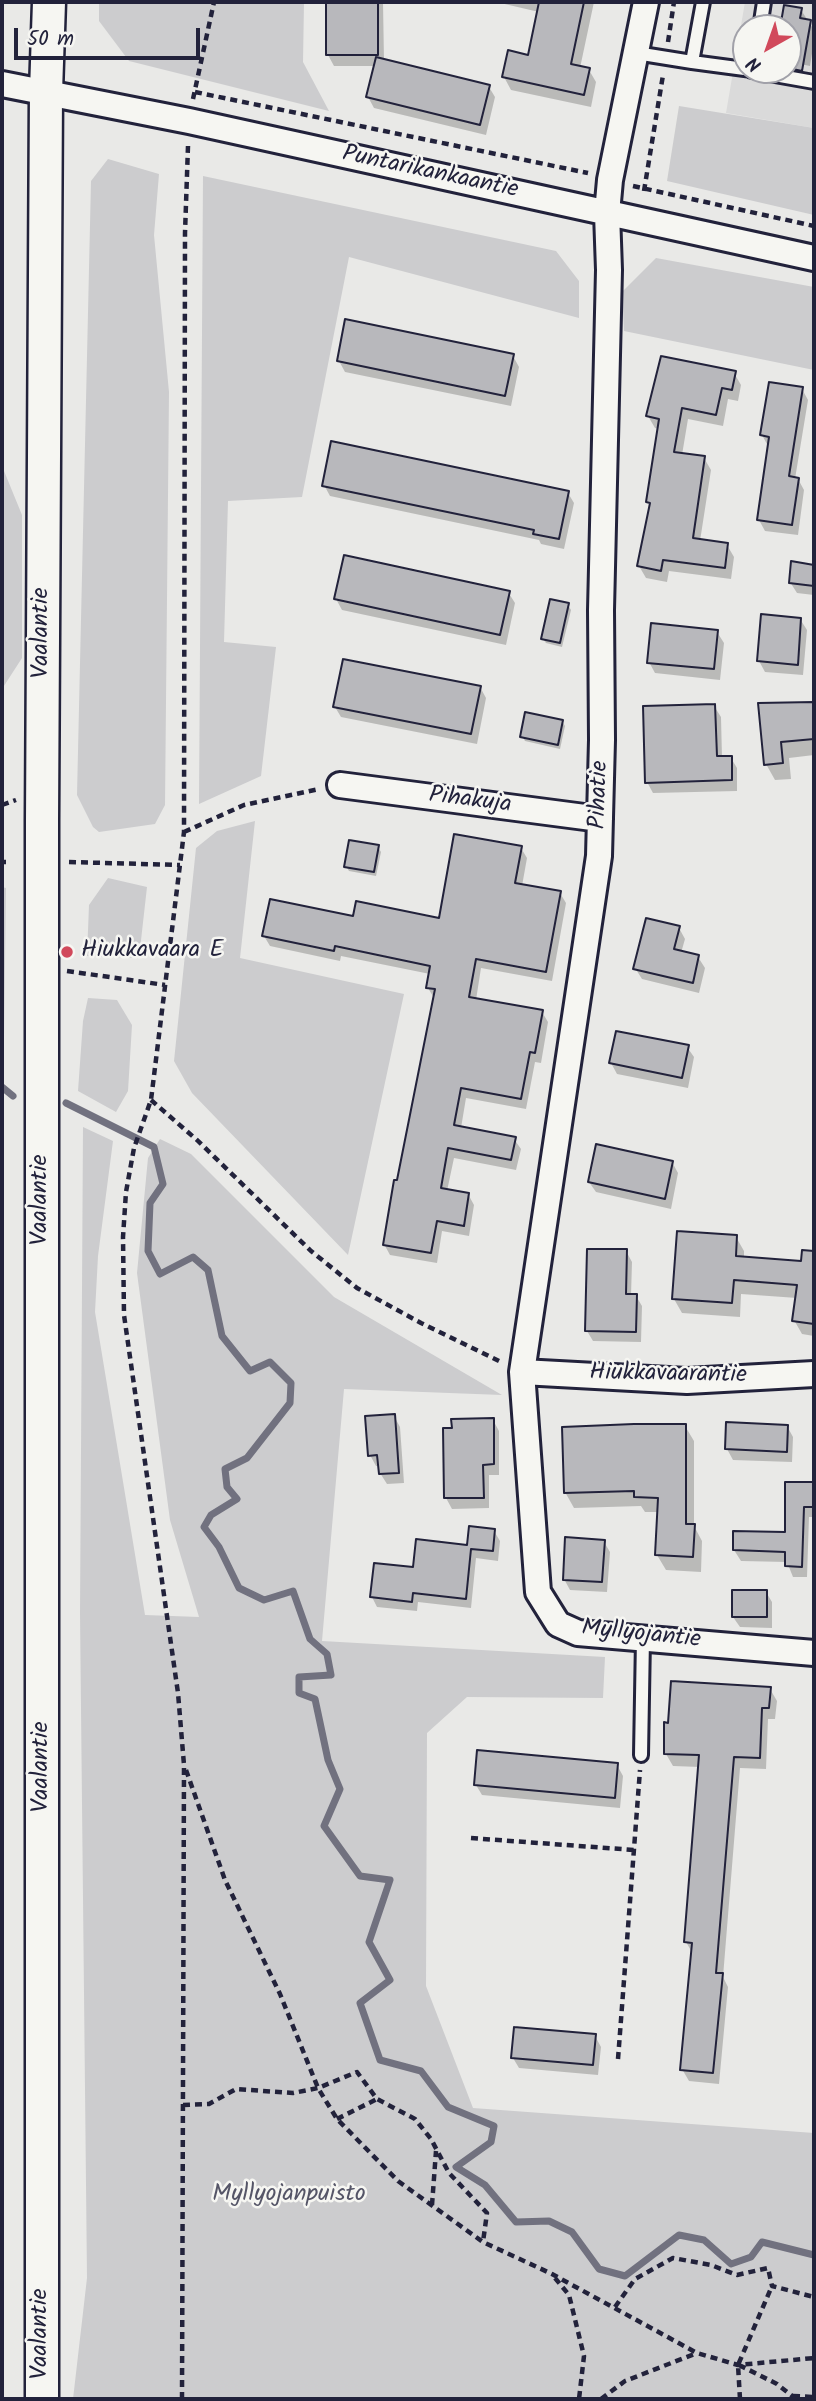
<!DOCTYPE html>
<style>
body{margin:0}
#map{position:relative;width:816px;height:2401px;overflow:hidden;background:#e9e9e7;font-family:Kalam,sans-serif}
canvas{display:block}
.frame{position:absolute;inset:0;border:4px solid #22223b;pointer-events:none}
.north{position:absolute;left:732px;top:14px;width:70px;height:70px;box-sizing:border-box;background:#f6f6f2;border:2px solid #a1a1a9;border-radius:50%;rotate:220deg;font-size:19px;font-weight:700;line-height:28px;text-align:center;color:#22223b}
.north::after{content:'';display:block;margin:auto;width:24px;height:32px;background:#d1495b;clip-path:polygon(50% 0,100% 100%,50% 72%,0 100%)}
.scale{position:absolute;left:14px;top:28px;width:186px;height:32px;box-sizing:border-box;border:4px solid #22223b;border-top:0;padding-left:9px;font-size:21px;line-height:24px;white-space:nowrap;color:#22223b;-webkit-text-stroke:5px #f6f6f2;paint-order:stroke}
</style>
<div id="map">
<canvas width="816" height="2401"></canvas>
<div class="frame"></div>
<div class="north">N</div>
<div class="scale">50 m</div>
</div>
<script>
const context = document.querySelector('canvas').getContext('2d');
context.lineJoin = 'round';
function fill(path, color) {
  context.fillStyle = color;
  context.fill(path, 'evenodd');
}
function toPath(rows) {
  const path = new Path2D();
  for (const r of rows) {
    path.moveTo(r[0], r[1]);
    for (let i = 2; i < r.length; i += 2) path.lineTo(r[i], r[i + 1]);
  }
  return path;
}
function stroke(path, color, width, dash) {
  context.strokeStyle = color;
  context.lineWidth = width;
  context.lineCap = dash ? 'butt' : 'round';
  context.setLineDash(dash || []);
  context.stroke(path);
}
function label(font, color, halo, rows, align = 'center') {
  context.font = font + ' Kalam,sans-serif';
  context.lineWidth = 5;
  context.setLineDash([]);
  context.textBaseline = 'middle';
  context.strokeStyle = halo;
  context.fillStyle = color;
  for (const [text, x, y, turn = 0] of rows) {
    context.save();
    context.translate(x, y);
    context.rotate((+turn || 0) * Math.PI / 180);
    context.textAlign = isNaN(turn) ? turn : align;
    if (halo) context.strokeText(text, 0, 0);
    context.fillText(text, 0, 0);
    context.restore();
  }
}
fill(toPath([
 [745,2,814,2,814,128,726,113],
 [746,28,788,28,788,70,746,70]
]), '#dadada');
fill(toPath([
 [99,2,304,2,303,62,329,111,129,61,99,21],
 [679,106,814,128,814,215,667,181],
 [108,159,159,174,154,235,169,392,165,805,155,824,99,832,93,827,77,795,91,181],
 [203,176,556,251,579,281,579,318,349,257,302,497,228,501,224,642,276,647,261,776,199,804],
 [656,258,814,287,814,370,624,331,622,292],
 [2,466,22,515,22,658,2,689],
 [255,821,240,958,404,994,348,1255,192,1093,174,1061,196,848,217,831],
 [108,878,147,887,139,958,87,956,89,905],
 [2,887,6,888,2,1188],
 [88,998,117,1000,132,1025,128,1091,116,1112,78,1091,83,1021],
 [83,1127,113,1141,98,1256,95,1312,145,1615,199,1617,170,1520,137,1273,148,1158,160,1139,191,1154,334,1297,502,1395,344,1389,322,1641,605,1657,603,1698,467,1697,427,1733,426,1986,473,2108,814,2133,814,2399,73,2399,87,2278,80,1613]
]), '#ccccce');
fill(toPath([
 [328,2,383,2,384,61,489,87,495,97,486,135,374,108,368,97,376,66,334,66,328,55],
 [496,2,594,2,580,68,589,70,596,82,591,107,511,90,504,77,530,57,539,12],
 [801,10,814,30,814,41,810,66,800,64,798,79,778,70,788,70,788,28,770,28,773,15,783,17],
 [513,356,519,367,511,406,345,372,339,361],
 [734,373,741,385,738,401,728,399,723,426,688,419,682,455,704,458,711,470,700,541,727,545,734,557,731,579,669,571,667,582,646,578,639,566,651,507,648,502,659,429,655,428,648,416],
 [802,389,808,400,795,479,798,479,804,490,798,535,765,531,759,520,768,446,762,435],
 [324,485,568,493,574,503,564,549,541,544,539,540,330,496],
 [793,563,814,566,814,595,797,593,790,582],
 [508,592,515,603,506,645,342,610,336,599],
 [568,605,571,610,562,647,546,643,543,639],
 [800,619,807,630,803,675,765,672,759,661],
 [717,632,724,643,720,680,655,673,649,662],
 [480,687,486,698,477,744,341,717,335,707],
 [814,703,814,755,789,758,791,779,775,780,766,764,760,705],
 [714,706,721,717,722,758,731,758,737,768,737,791,653,793,647,782],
 [562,721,565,726,560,749,525,741,522,736],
 [378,847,381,852,376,876,349,871,346,866],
 [521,848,527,858,522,886,560,893,566,903,552,981,481,968,476,1000,542,1012,548,1022,541,1063,535,1062,526,1109,466,1098,461,1128,514,1139,521,1149,516,1170,454,1158,447,1191,468,1194,474,1205,469,1236,442,1231,437,1263,390,1255,384,1244,434,998,428,988,430,974,341,956,340,961,270,946,264,936,354,918,440,920],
 [679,928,685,939,681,953,698,957,705,968,699,993,642,979,635,968],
 [687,1047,694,1057,688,1088,617,1074,611,1063],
 [672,1162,678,1173,671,1209,596,1192,589,1182],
 [736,1237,744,1251,744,1259,814,1264,814,1336,802,1334,794,1320,797,1298,741,1294,740,1317,682,1313,674,1299],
 [626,1251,632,1262,631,1296,636,1296,642,1306,641,1342,593,1341,587,1331],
 [394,1416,400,1427,404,1483,387,1484,380,1473,380,1466,376,1466,370,1455],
 [493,1420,499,1431,499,1475,489,1475,489,1508,452,1509,446,1498,453,1429],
 [685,1426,694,1441,694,1526,702,1541,701,1572,666,1570,657,1555,659,1512,645,1512,641,1506,574,1508,565,1492],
 [787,1426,793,1437,792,1462,733,1460,727,1449],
 [787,1484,814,1484,814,1517,809,1517,807,1577,793,1577,787,1562,741,1561,734,1550,787,1534],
 [494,1531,500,1541,498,1561,476,1558,471,1608,418,1602,417,1611,377,1607,372,1597,414,1569,469,1547],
 [604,1542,610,1552,607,1592,570,1590,564,1579],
 [766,1592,772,1602,772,1628,740,1627,733,1617],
 [770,1689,777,1701,775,1719,768,1719,766,1769,740,1768,723,1977,728,1987,719,2084,689,2081,682,2069,693,1954,686,1942,700,1767,673,1766,666,1754],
 [617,1765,623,1776,620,1808,482,1795,476,1785],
 [595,2036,601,2047,598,2075,519,2068,513,2058]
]), '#0003');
stroke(toPath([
 [2,1087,13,1096],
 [66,1103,154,1147,163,1184,150,1203,148,1251,160,1274,193,1257,208,1270,222,1336,250,1371,270,1362,291,1383,290,1403,247,1458,225,1469,227,1487,237,1499,211,1515,204,1527,219,1547,239,1588,264,1600,293,1591,310,1639,327,1654,331,1675,299,1677,299,1693,315,1699,328,1760,340,1789,324,1826,360,1876,390,1880,369,1942,390,1980,360,2003,380,2060,421,2071,448,2107,494,2126,491,2142,456,2167,485,2185,516,2222,549,2221,572,2232,599,2269,625,2276,679,2235,704,2240,731,2264,751,2257,762,2242,814,2255]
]), '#71717f', 7);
const building = toPath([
 [326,2,378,2,378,55,326,55,326,2],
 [539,2,584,2,571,64,590,68,584,95,502,77,508,50,528,55,539,2],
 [784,5,802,8,800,18,811,20,802,71,788,68,788,28,780,28,784,5],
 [376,57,490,85,480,125,366,97,376,57],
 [345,319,514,354,505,396,337,361,345,319],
 [661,356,736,371,732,390,722,388,716,415,682,408,674,452,705,456,693,538,728,543,725,568,663,560,661,571,637,566,650,503,646,502,659,419,646,416,661,356],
 [769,382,803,387,789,476,799,478,792,525,757,520,769,437,760,435,769,382],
 [331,441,569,491,559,539,533,534,534,530,322,486,331,441],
 [344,555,510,591,500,635,334,599,344,555],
 [791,561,814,565,814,586,789,583,791,561],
 [550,599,569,603,560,643,541,639,550,599],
 [761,614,801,618,798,665,757,661,761,614],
 [651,623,718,630,714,669,647,663,651,623],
 [343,659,481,686,471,734,333,707,343,659],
 [814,702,814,739,781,742,783,763,764,765,758,703,814,702],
 [715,704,717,756,732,756,732,780,645,783,643,706,715,704],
 [525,712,563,720,558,745,520,737,525,712],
 [454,834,522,846,515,883,561,891,546,972,476,959,469,997,543,1010,535,1053,530,1052,521,1099,461,1088,454,1125,516,1137,511,1160,448,1148,441,1188,469,1193,464,1226,437,1221,431,1253,383,1245,394,1180,397,1180,435,989,426,988,430,966,335,946,334,951,262,936,270,899,353,916,356,901,439,918,454,834],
 [349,840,379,845,374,872,344,867,349,840],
 [646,918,680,926,674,949,699,955,693,983,633,969,646,918],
 [616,1031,689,1045,682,1078,609,1063,616,1031],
 [596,1144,673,1161,665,1199,588,1182,596,1144],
 [677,1231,737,1235,736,1256,801,1261,802,1250,814,1251,814,1324,792,1321,797,1285,734,1280,732,1303,672,1299,677,1231],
 [587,1249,627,1249,626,1294,637,1294,636,1332,585,1331,587,1249],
 [395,1414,399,1473,379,1474,377,1455,368,1456,365,1416,395,1414],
 [494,1418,494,1464,483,1465,484,1498,444,1498,443,1428,452,1428,451,1419,494,1418],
 [726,1422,788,1425,787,1452,725,1449,726,1422],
 [634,1424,686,1424,686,1524,695,1524,693,1557,655,1555,658,1498,634,1497,634,1491,564,1493,562,1427,634,1424],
 [785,1482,814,1482,814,1507,804,1507,802,1567,785,1566,785,1552,733,1550,733,1531,785,1532,785,1482],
 [469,1526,495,1529,493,1551,471,1549,466,1599,413,1593,412,1602,370,1597,374,1563,413,1567,416,1539,467,1545,469,1526],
 [565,1537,605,1540,602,1582,563,1580,565,1537],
 [732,1590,767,1590,767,1617,732,1617,732,1590],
 [671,1681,771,1687,769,1708,762,1708,760,1758,734,1757,716,1973,723,1973,713,2073,680,2070,692,1943,684,1942,699,1755,664,1754,664,1722,668,1723,671,1681],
 [477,1750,618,1763,615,1798,474,1785,477,1750],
 [514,2027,596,2034,593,2065,511,2058,514,2027]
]);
fill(building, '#b8b8bc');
stroke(building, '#22223b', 2);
const service = toPath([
 [760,28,764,2],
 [636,53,692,62,703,2],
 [692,62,752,70],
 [752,71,814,82],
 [641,1755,643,1638]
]);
const minor = toPath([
 [646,2,610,180,607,213,609,270,601,610,602,740,599,856,522,1372,538,1592,558,1624,578,1633,814,1653],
 [2,84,189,121,814,258],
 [340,785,600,819],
 [522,1372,687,1381,814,1374]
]);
const tertiary = toPath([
 [42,2399,42,819,46,92,49,2]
]);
stroke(service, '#22223b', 18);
stroke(minor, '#22223b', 30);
stroke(tertiary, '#22223b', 37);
stroke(toPath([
 [668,42,674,2],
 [195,92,588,173],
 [193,99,214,2],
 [633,186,814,226],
 [644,191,663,75],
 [2,805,16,800],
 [184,832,244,805,319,789],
 [2,862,6,862],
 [69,862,180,865],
 [67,971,165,985],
 [151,1100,197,1140,311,1251,357,1288,421,1323,499,1361],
 [186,1770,225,1880,280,1994,318,2088,337,2119,398,2181,483,2242,552,2274,697,2353,738,2365,814,2358],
 [471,1838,634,1850],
 [618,2059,640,1770],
 [183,2105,209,2104,236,2089,293,2093,318,2088,357,2072,377,2099,415,2119,431,2139,449,2173,487,2213,483,2242],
 [337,2119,377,2099],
 [432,2205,436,2151],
 [555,2278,569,2295,584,2356,579,2399],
 [615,2307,635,2279,673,2258,711,2265,737,2275,768,2268,772,2286,814,2297],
 [739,2365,777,2384,796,2399],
 [793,2396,814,2397],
 [182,2399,184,1765,178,1693,124,1315,123,1237,126,1192,134,1148,151,1100,184,832,185,233,188,146],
 [601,2399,625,2381,697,2353],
 [740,2399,738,2365,772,2286]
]), '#22223b', 4.5, [7, 5]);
stroke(service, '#f6f6f2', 12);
stroke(minor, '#f6f6f2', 24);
stroke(tertiary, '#f6f6f2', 32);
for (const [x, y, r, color] of [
 [67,952,7,"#d1495b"]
]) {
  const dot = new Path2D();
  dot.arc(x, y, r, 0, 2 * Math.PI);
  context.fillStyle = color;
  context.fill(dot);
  stroke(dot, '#f6f6f2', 2.5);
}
label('24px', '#22223b', '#f6f6f2', [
 ["Puntarikankaantie",430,174,12],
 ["Vaalantie",43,633,-90],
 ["Pihatie",601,795,-88],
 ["Pihakuja",470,802,7],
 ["Vaalantie",42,1200,-90],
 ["Hiukkavaarantie",668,1376,1],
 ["Myllyojantie",641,1636,6],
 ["Vaalantie",43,1767,-90],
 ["Vaalantie",42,2334,-90]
]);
label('24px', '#22223b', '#f6f6f2', [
 ["Hiukkavaara E",81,952]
], 'left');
label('24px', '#555567', '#f6f6f2', [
 ["Myllyojanpuisto",289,2196]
]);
</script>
